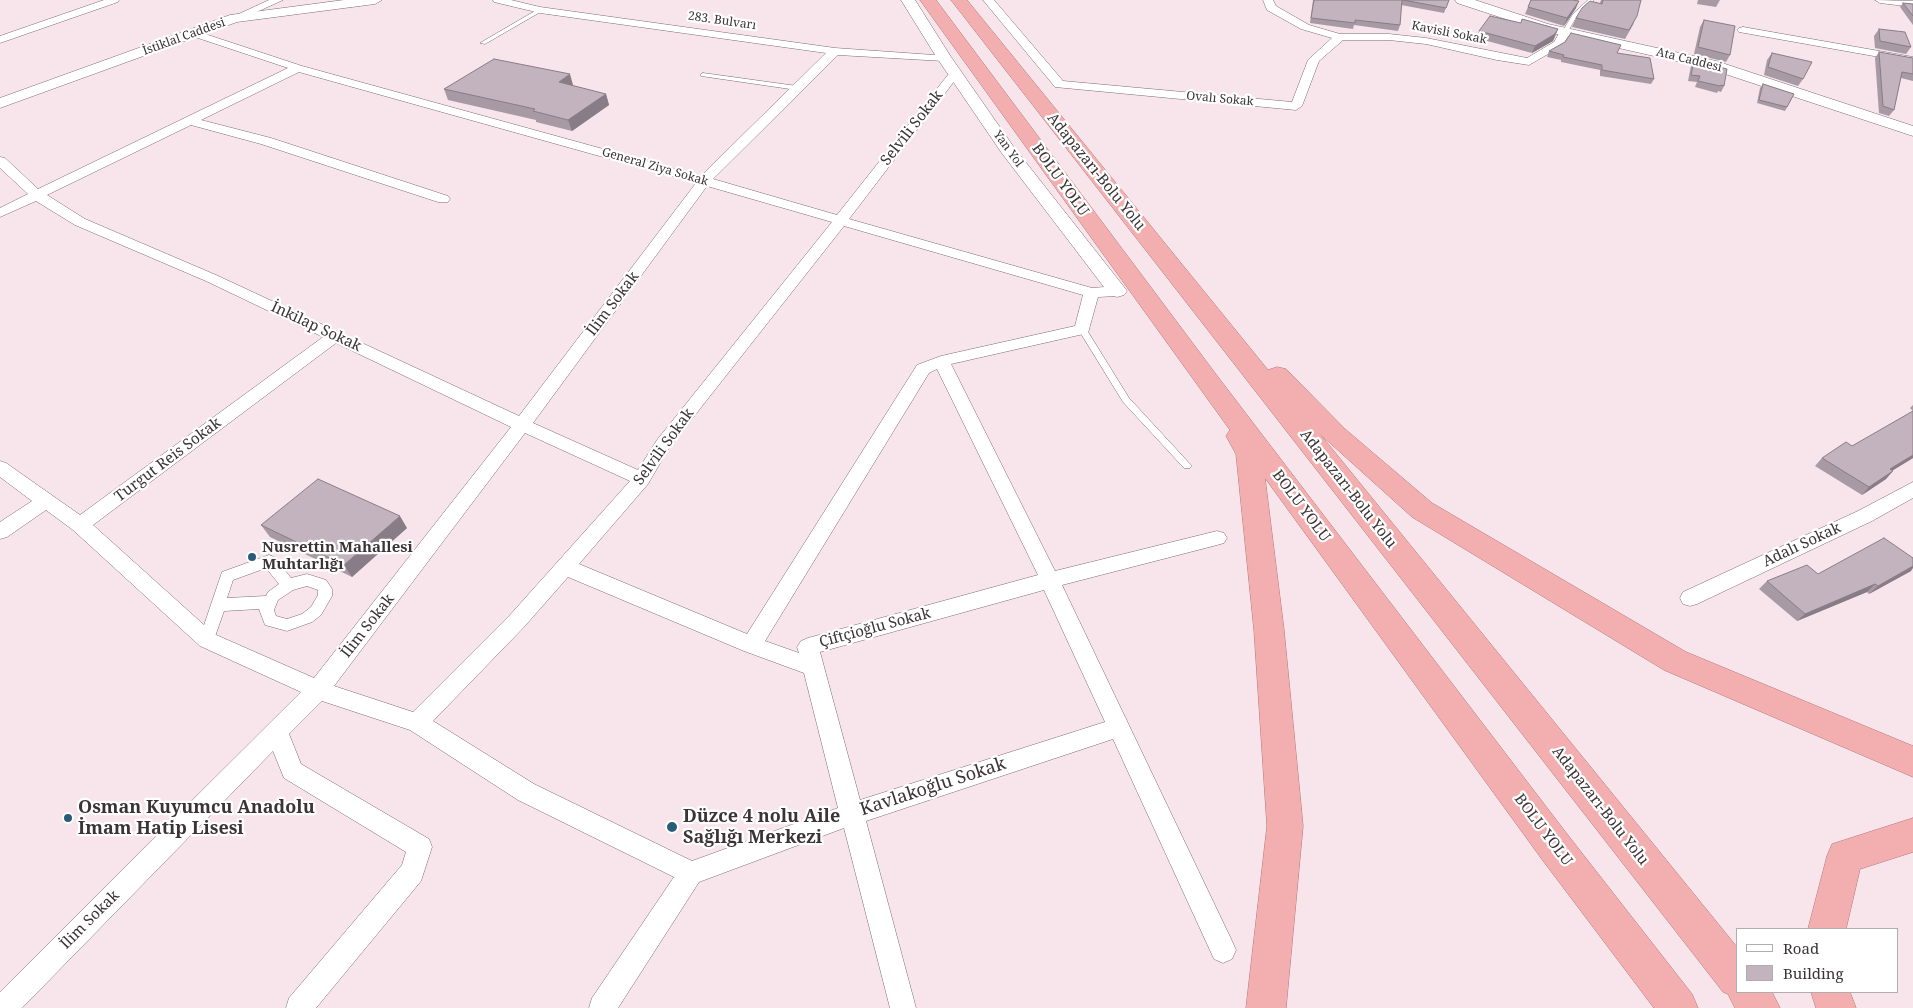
<!DOCTYPE html>
<meta charset="utf-8">
<style>
body{margin:0}
#map{position:relative;width:1913px;height:1008px;overflow:hidden;background:#f8e4eb;font-family:"Noto Serif",serif}
canvas{display:block}
.legend{position:absolute;left:1736px;top:928px;width:162px;height:65px;box-sizing:border-box;background:#fff;border:1px solid #b1adaf;margin:0;padding:6px 9px;list-style:none;font-size:15px;color:#3b3336}
.legend li{display:flex;align-items:center;gap:10px;height:25px}
.legend b{width:25px;border:1px solid #b1adaf}
</style>
<div id="map">
<canvas width="1913" height="1008"></canvas>
<ul class="legend">
<li><b style="height:6px;background:#fff"></b>Road</li>
<li><b style="height:14px;background:#c2b3bf"></b>Building</li>
</ul>
</div>
<script>
const context = document.querySelector('canvas').getContext('2d');
context.lineJoin = 'round';
function toPath(rows) {
  const path = new Path2D();
  for (const r of rows) {
    path.moveTo(r[0], r[1]);
    for (let i = 2; i < r.length; i += 2) path.lineTo(r[i], r[i + 1]);
  }
  return path;
}
function stroke(path, color, width, dash) {
  context.strokeStyle = color;
  context.lineWidth = width;
  context.lineCap = dash ? 'butt' : 'round';
  context.setLineDash(dash || []);
  context.stroke(path);
}
function fill(path, color) {
  context.fillStyle = color;
  context.fill(path, 'evenodd');
}
function label(font, color, halo, rows, align = 'center') {
  context.font = font + ' "Noto Serif",serif';
  context.lineWidth = 4.5;
  context.setLineDash([]);
  context.textBaseline = 'middle';
  context.strokeStyle = halo;
  context.fillStyle = color;
  for (const [text, x, y, turn = 0] of rows) {
    context.save();
    context.translate(x, y);
    context.rotate((+turn || 0) * Math.PI / 180);
    context.textAlign = isNaN(turn) ? turn : align;
    if (halo) context.strokeText(text, 0, 0);
    context.fillText(text, 0, 0);
    context.restore();
  }
}
const service = toPath([
 [1588,0,1594,0,1577,16,1567,33,1563,33,1562,32,1573,14,1588,0],
 [540,8,543,10,542,11,485,44,480,43,540,8],
 [703,73,797,86,800,88,797,90,701,76,701,74,703,73],
 [1082,326,1085,327,1129,398,1190,464,1192,466,1190,468,1184,468,1123,402,1078,329,1082,326]
]);
const pedestrian = toPath([
 [269,555,274,557,291,578,307,574,326,580,332,589,332,596,321,615,312,622,287,631,265,625,259,609,224,611,212,645,207,646,202,645,199,640,222,572,269,555],
 [266,568,279,584,268,592,266,596,227,598,233,580,266,568],
 [307,586,318,590,318,595,311,607,302,614,287,619,276,616,274,610,278,600,293,590,307,586]
]);
const minor = toPath([
 [104,0,119,0,118,2,0,43,0,36,104,0],
 [269,0,283,0,239,20,231,20,230,18,269,0],
 [493,0,511,0,540,7,835,48,948,56,950,58,944,61,838,55,713,179,837,215,951,71,959,71,961,73,959,75,849,219,1092,288,1117,286,1122,288,1125,291,1122,294,1117,296,1098,297,1088,333,951,364,1055,571,1217,531,1224,533,1227,538,1224,543,1217,545,1062,585,1232,941,1236,950,1232,959,1223,963,1214,959,1113,739,866,821,916,1008,890,1008,844,828,699,882,618,1008,589,1008,592,998,674,877,518,800,410,730,322,701,289,734,301,764,429,839,432,847,421,881,316,1008,286,1008,289,998,402,865,406,852,284,778,273,751,22,1008,0,1008,0,992,301,692,200,646,73,530,46,510,7,537,0,539,0,522,32,501,0,477,0,461,6,463,80,515,323,337,206,281,75,225,36,201,0,217,0,208,28,194,0,168,0,157,5,158,38,189,288,68,189,35,187,33,193,30,302,66,701,176,826,53,540,13,494,2,493,0],
 [299,72,696,183,519,416,216,275,85,219,47,195,191,125,261,144,438,202,448,202,450,199,448,196,271,138,201,120,299,72],
 [707,186,832,222,657,440,638,470,533,423,707,186],
 [844,226,1083,295,1075,326,941,356,917,365,747,634,579,564,648,484,669,448,844,226],
 [336,343,511,427,314,678,214,634,93,525,336,343],
 [937,369,1038,575,808,638,801,641,797,647,799,653,765,641,929,373,937,369],
 [525,433,630,481,510,615,413,712,334,686,525,433],
 [568,577,744,651,804,673,838,808,692,861,534,784,433,721,524,627,568,577],
 [1044,590,1105,722,860,800,820,652,1044,590],
 [983,0,994,0,1063,81,1292,102,1308,60,1332,38,1301,29,1267,10,1263,0,1273,0,1276,6,1309,25,1340,34,1389,34,1426,38,1527,58,1554,42,1561,30,1569,30,1571,32,1562,46,1529,65,1497,60,1426,44,1389,40,1343,40,1319,61,1302,106,1296,110,1055,87,983,0],
 [1875,0,1913,1,1913,7,1880,3,1875,0],
 [1743,27,1913,57,1913,63,1739,32,1737,30,1739,28,1743,27],
 [1913,482,1913,498,1872,521,1697,604,1690,606,1683,604,1680,598,1683,592,1858,511,1913,482]
]);
const tertiary = toPath([
 [344,0,382,0,375,4,237,22,0,108,0,98,230,15,344,0],
 [901,0,915,0,951,57,1013,146,1124,287,1127,291,1124,295,1117,297,1110,295,1001,152,937,58,901,0],
 [1455,0,1475,0,1548,24,1716,61,1913,126,1913,136,1707,68,1539,30,1457,3,1455,0]
]);
const trunk = toPath([
 [920,0,936,0,1218,377,1567,834,1692,994,1698,1008,1654,1008,1541,858,1265,478,1284,630,1303,826,1286,1008,1246,1008,1267,826,1254,630,1236,454,1226,436,1230,430,920,0],
 [951,0,967,0,1268,370,1277,367,1286,369,1345,429,1432,503,1686,652,1913,746,1913,777,1664,670,1412,517,1320,434,1737,947,1737,992,1772,992,1780,1008,1735,1008,1728,994,1723,992,951,0],
 [1913,818,1913,852,1860,869,1846,929,1808,929,1827,856,1832,844,1913,818],
 [1811,992,1850,992,1856,1008,1816,1008,1811,992]
]);
stroke(service, '#7d6c72', 1);
stroke(pedestrian, '#7d6c72', 1);
stroke(minor, '#7d6c72', 1);
stroke(tertiary, '#7d6c72', 1);
stroke(trunk, '#b17778', 1);
fill(service, '#fff');
fill(pedestrian, '#fff');
fill(minor, '#fff');
fill(tertiary, '#fff');
fill(trunk, '#f3afaf');
fill(toPath([
 [1313,0,1449,0,1444,13,1401,5,1400,25,1398,31,1354,25,1353,29,1310,23],
 [1531,0,1576,8,1564,26,1525,14],
 [1601,0,1641,0,1633,25,1625,39,1572,27,1576,18,1600,3],
 [1698,0,1720,0,1716,7,1697,4],
 [1903,3,1913,4,1913,25,1900,7],
 [1704,20,1730,55,1726,62,1694,54,1700,27],
 [1558,29,1553,41,1532,53,1476,38,1479,31],
 [1879,29,1911,47,1906,54,1875,48,1874,36],
 [1549,51,1617,53,1654,79,1651,84,1600,76,1600,70,1561,62,1561,60,1547,57],
 [1879,52,1913,58,1913,81,1901,78,1894,110,1889,116,1879,113,1875,58],
 [1772,53,1803,79,1798,86,1764,75,1767,60],
 [1694,60,1724,86,1721,92,1718,91,1717,93,1695,87,1697,82,1688,81,1691,66],
 [1763,84,1794,94,1785,111,1757,103,1760,88],
 [573,85,572,86,606,94,609,105,572,131,536,122,536,120,448,100,444,89],
 [1913,405,1913,411,1910,408],
 [1852,446,1913,458,1893,470,1886,479,1862,495,1815,466,1822,458],
 [261,525,407,528,352,577,270,537],
 [1911,571,1869,594,1867,592,1797,621,1759,589,1767,581,1818,574]
]), '#a79aa4');
fill(toPath([
 [1579,1,1576,8,1564,26,1567,18],
 [1558,29,1553,41,1532,53,1535,46],
 [570,74,573,85,562,93,559,82],
 [606,94,609,105,572,131,568,120],
 [1913,455,1913,458,1882,477,1890,469],
 [1893,471,1886,479,1862,495,1869,487],
 [400,516,407,528,352,577,344,565],
 [1913,566,1913,568,1911,571,1869,594,1878,586],
 [1875,584,1867,592,1797,621,1805,614]
]), '#887d86');
const building = toPath([
 [1314,0,1402,0,1400,25,1355,20,1355,23,1311,18,1314,0],
 [1403,0,1449,0,1446,8,1403,0],
 [1531,0,1572,0,1579,1,1567,18,1528,7,1531,0],
 [1603,0,1641,0,1637,16,1629,30,1576,18,1582,8,1590,1,1602,4,1603,0],
 [1903,3,1913,4,1913,16,1903,3],
 [1490,16,1521,23,1522,19,1558,29,1555,34,1535,46,1479,31,1490,16],
 [1704,20,1735,26,1730,55,1698,47,1704,20],
 [1879,29,1905,32,1911,47,1880,41,1879,29],
 [1571,33,1621,45,1617,53,1650,58,1654,79,1602,70,1602,65,1563,57,1564,55,1549,51,1565,42,1571,33],
 [1879,52,1913,58,1913,74,1902,72,1894,110,1883,106,1879,52],
 [1772,53,1812,62,1803,79,1768,67,1772,53],
 [494,59,570,74,559,82,606,94,568,120,533,111,535,109,444,89,494,59],
 [1694,60,1727,69,1724,86,1721,85,1720,86,1698,81,1700,76,1691,75,1694,60],
 [1763,84,1794,94,1787,107,1759,100,1763,84],
 [1913,411,1913,455,1890,469,1893,471,1869,487,1822,458,1846,442,1852,446,1913,411],
 [318,479,400,516,344,565,261,525,318,479],
 [1884,538,1913,558,1913,566,1878,586,1875,584,1805,614,1767,581,1807,565,1818,574,1884,538]
]);
fill(building, '#c2b3bf');
stroke(building, '#887d86', 1);
for (const [x, y, r, color] of [
 [252,557,5,"#285c78"],
 [68,818,5,"#285c78"],
 [672,827,6,"#285c78"]
]) {
  const dot = new Path2D();
  dot.arc(x, y, r, 0, 2 * Math.PI);
  context.fillStyle = color;
  context.fill(dot);
  stroke(dot, '#fff', 2);
}
label('12px', '#3b3336', '#fff', [
 ["283. Bulvarı",722,21,8],
 ["Kavisli Sokak",1449,33,11],
 ["İstiklal Caddesi",184,37,-20],
 ["Ata Caddesi",1689,60,14],
 ["Ovalı Sokak",1220,99,5],
 ["Yan Yol",1008,149,54],
 ["General Ziya Sokak",655,167,16]
]);
label('15px', '#3b3336', '#fff', [
 ["Selvili Sokak",912,128,-52],
 ["Adapazarı-Bolu Yolu",1096,172,51],
 ["BOLU YOLU",1060,180,54],
 ["İlim Sokak",613,304,-53],
 ["İnkilap Sokak",316,327,25],
 ["Selvili Sokak",664,447,-54],
 ["Turgut Reis Sokak",168,460,-37],
 ["Adapazarı-Bolu Yolu",1348,489,52],
 ["BOLU YOLU",1301,506,53],
 ["Adalı Sokak",1802,545,-25],
 ["İlim Sokak",368,626,-52],
 ["Çiftçioğlu Sokak",875,628,-15],
 ["Adapazarı-Bolu Yolu",1600,806,52],
 ["BOLU YOLU",1543,830,53],
 ["İlim Sokak",90,920,-45]
]);
label('bold 15px', '#3b3336', '#fff', [
 ["Nusrettin Mahallesi",262,548],
 ["Muhtarlığı",262,565]
], 'left');
label('18px', '#3b3336', '#fff', [
 ["Kavlakoğlu Sokak",933,787,-18]
]);
label('bold 18px', '#3b3336', '#fff', [
 ["Osman Kuyumcu Anadolu",78,808],
 ["İmam Hatip Lisesi",78,829],
 ["Düzce 4 nolu Aile",683,817],
 ["Sağlığı Merkezi",683,838]
], 'left');
</script>
